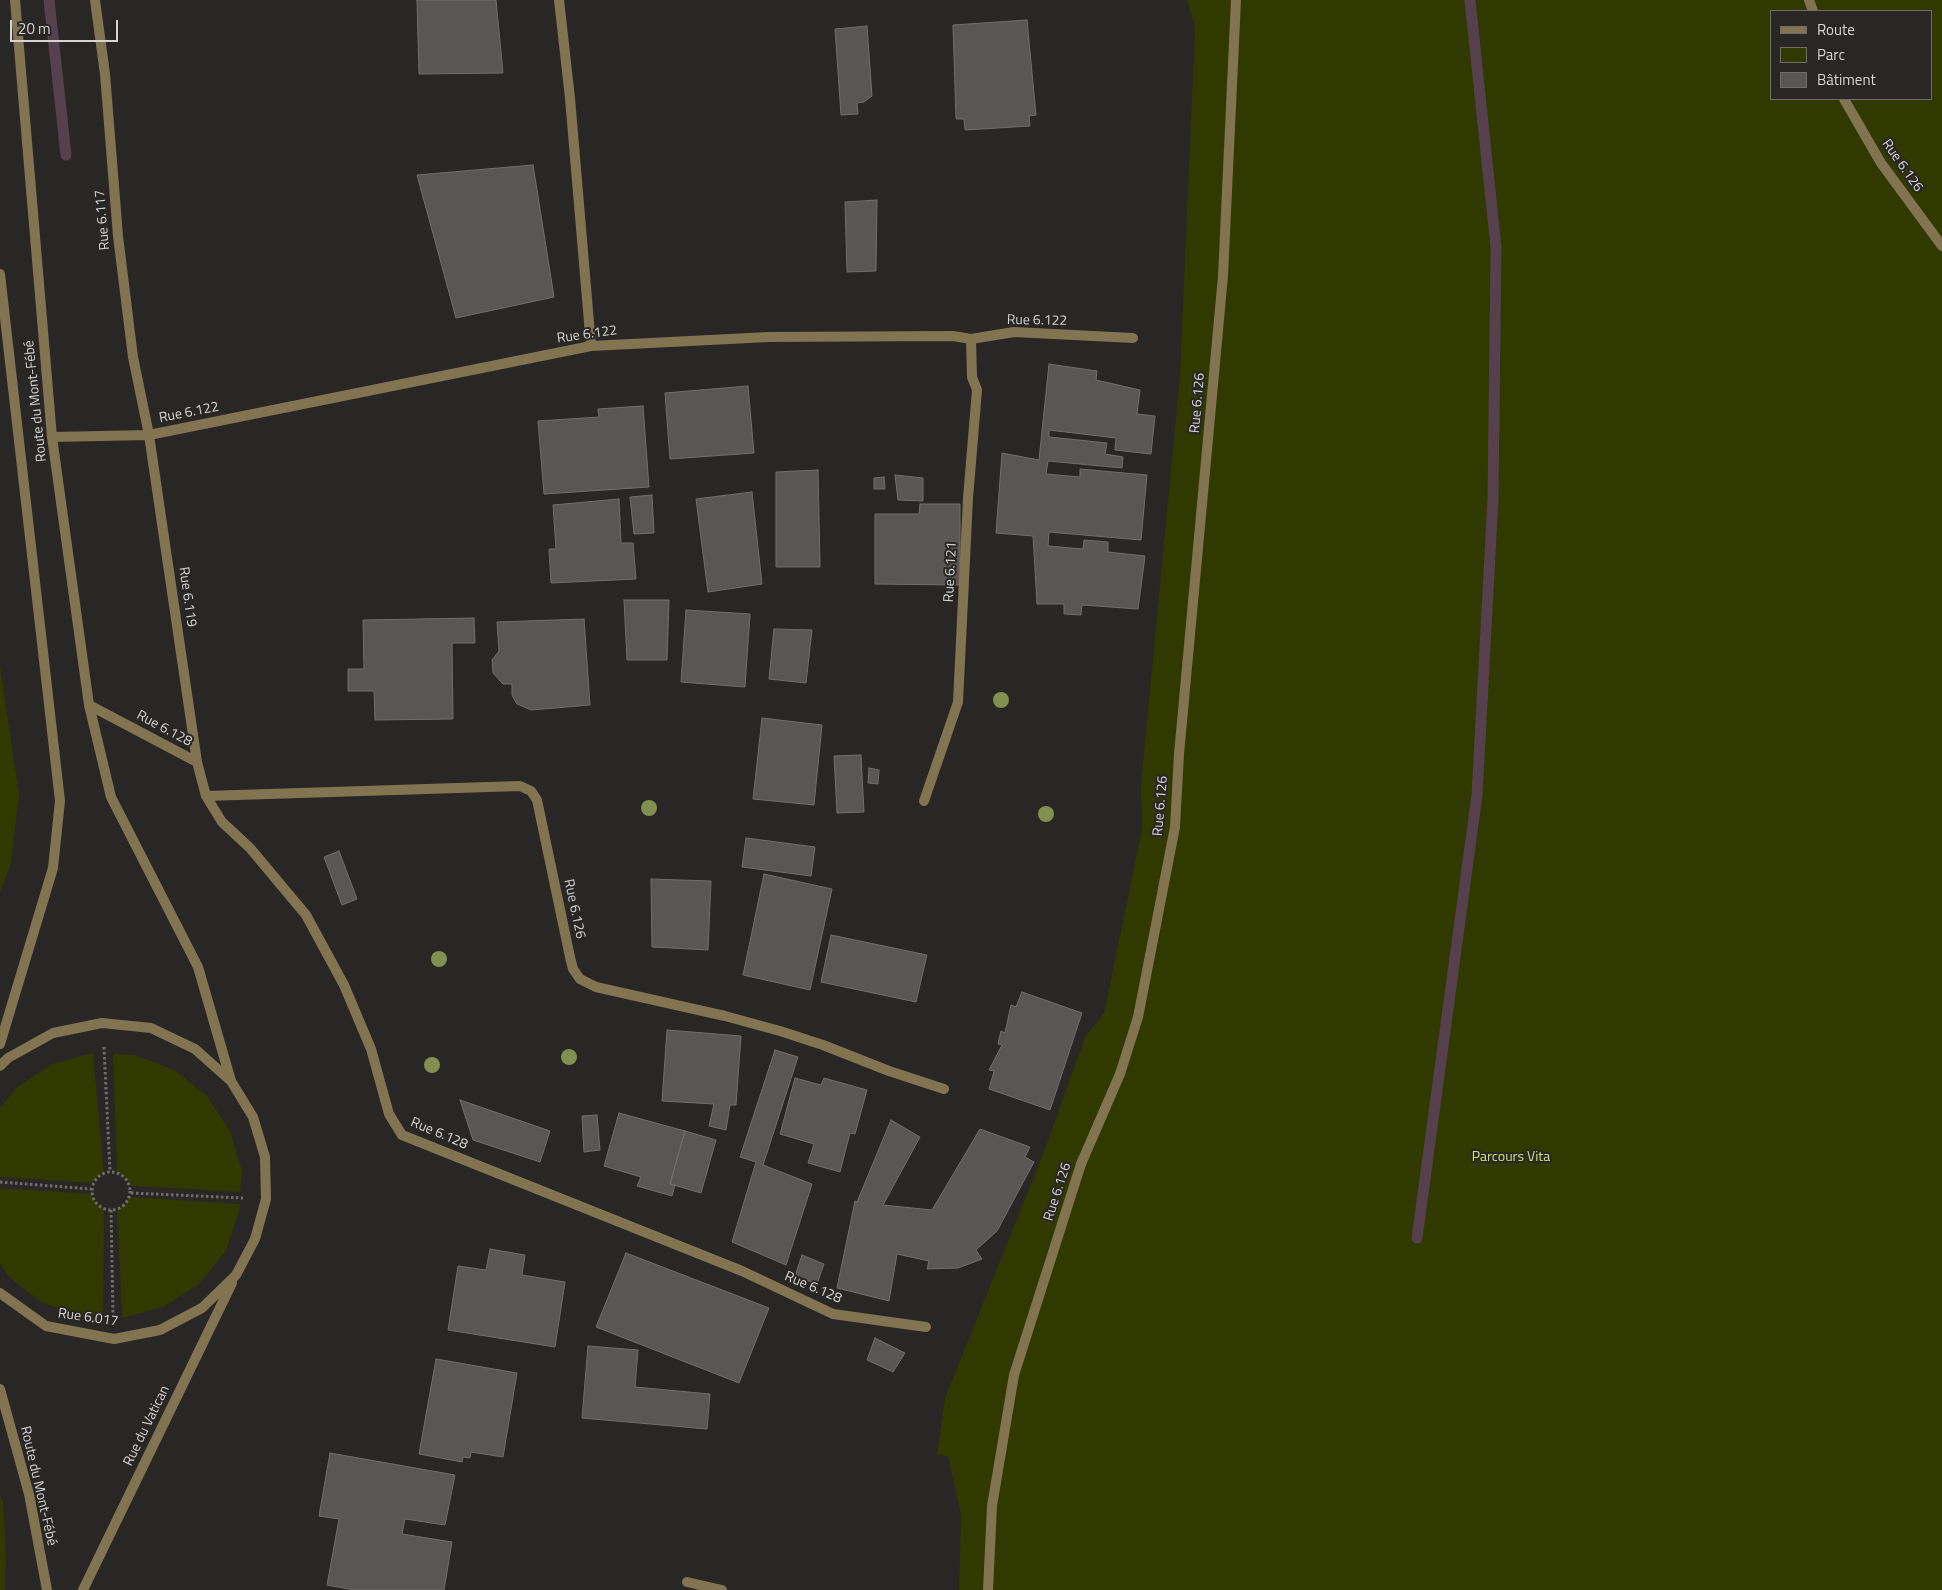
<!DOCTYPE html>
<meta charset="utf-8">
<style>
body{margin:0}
#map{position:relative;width:1942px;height:1590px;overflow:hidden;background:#292725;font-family:"Titillium Web",sans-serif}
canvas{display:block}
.legend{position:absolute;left:1770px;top:10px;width:162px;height:90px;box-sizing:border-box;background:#292725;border:1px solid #6e6d6b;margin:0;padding:6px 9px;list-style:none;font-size:15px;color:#d6d5d3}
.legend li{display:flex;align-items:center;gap:10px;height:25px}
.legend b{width:25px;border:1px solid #6e6d6b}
.scale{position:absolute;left:10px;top:20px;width:108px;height:22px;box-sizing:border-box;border:2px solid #d6d5d3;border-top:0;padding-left:6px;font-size:15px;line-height:18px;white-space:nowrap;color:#d6d5d3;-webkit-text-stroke:4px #292725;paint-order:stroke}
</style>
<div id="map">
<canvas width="1942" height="1590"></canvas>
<ul class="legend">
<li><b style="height:6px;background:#827351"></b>Route</li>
<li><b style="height:14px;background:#2f3900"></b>Parc</li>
<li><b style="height:14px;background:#5a5656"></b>Bâtiment</li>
</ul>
<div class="scale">20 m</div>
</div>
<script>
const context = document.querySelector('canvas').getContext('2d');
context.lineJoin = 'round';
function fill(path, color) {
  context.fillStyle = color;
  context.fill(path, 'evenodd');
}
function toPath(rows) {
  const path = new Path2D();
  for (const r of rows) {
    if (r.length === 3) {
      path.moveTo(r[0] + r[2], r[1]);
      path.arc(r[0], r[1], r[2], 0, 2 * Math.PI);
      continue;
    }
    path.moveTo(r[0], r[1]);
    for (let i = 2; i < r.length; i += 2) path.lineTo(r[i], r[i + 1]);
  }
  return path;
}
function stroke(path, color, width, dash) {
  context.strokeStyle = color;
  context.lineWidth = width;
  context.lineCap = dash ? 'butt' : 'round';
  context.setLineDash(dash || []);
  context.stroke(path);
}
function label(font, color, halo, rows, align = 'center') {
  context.font = font + ' "Titillium Web",sans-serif';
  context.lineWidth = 4;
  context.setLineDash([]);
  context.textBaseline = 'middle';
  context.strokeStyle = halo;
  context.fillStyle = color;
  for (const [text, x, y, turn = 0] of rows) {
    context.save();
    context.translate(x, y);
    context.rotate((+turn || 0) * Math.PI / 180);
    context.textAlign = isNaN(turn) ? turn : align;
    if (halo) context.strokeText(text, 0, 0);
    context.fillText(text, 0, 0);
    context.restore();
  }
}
fill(toPath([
 [1187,0,1942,0,1942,1590,959,1590,961,1515,948,1456,937,1455,945,1398,1044,1152,1085,1037,1104,1013,1142,829,1141,784,1180,375,1195,26],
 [1771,11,1931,11,1931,99,1771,99],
 [0,666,19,794,11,864,0,892],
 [93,1053,104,1173,98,1176,93,1183,0,1177,0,1108,17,1087,52,1064],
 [113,1054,135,1055,174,1070,207,1096,230,1131,242,1171,240,1192,131,1186,126,1178,117,1172],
 [0,1188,92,1194,97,1204,104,1209,103,1318,81,1317,41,1302,8,1276,0,1263],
 [130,1197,240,1204,239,1213,225,1252,198,1285,163,1307,122,1318,117,1209,123,1206],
 [0,1493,3,1503,6,1553,5,1590,0,1590]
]), '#2f3900');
stroke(toPath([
 [49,0,66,155],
 [1417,1238,1477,795,1493,499,1496,247,1470,0]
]), '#56404d', 11);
const building = toPath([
 [417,0,496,0,503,73,419,74,417,0],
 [1027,20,1036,115,1029,116,1030,126,965,130,964,119,956,119,953,25,1027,20],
 [867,26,872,96,864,102,857,103,858,114,841,115,835,29,867,26],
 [533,165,554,297,456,318,417,175,533,165],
 [877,200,876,271,847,272,845,202,877,200],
 [1049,364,1097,371,1096,380,1140,390,1137,414,1155,416,1151,454,1115,450,1116,438,1049,430,1049,437,1107,443,1105,454,1123,457,1122,468,1048,461,1046,474,1080,477,1080,469,1147,475,1141,540,1049,532,1048,546,1083,549,1084,540,1108,542,1108,552,1145,556,1138,609,1082,605,1081,615,1064,614,1064,604,1037,604,1033,536,996,533,1002,453,1039,460,1049,364],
 [748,386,754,453,670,459,665,393,748,386],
 [643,406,649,487,544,494,538,421,599,417,598,409,643,406],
 [818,470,820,567,776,567,776,472,818,470],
 [895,475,923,478,923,501,898,500,895,475],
 [884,477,885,489,874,489,874,478,884,477],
 [752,492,762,584,708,592,696,499,752,492],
 [652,495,654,533,634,534,630,497,652,495],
 [619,499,621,543,633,543,636,579,551,583,549,549,556,549,553,505,619,499],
 [920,504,960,504,960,585,875,584,875,514,919,514,920,504],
 [624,600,669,600,667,660,627,660,624,600],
 [686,610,750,614,745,687,681,682,686,610],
 [474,618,475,643,452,643,453,719,375,720,374,691,348,691,348,669,364,669,363,620,474,618],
 [584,619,590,705,531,710,517,704,512,695,512,684,503,684,493,673,492,660,499,651,497,622,584,619],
 [774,629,812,630,806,683,769,679,774,629],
 [762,718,822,725,814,805,753,799,762,718],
 [861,755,864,812,837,813,834,756,861,755],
 [869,768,879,770,878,784,868,783,869,768],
 [746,838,815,847,811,876,742,867,746,838],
 [339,851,357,899,342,905,324,857,339,851],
 [764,874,832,889,810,990,743,975,764,874],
 [651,879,711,881,708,950,652,947,651,879],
 [831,935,927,955,916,1002,821,982,831,935],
 [1022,992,1082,1013,1050,1110,989,1089,994,1071,989,1070,1002,1045,998,1044,1001,1031,1005,1033,1011,1005,1016,1007,1022,992],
 [667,1030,741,1036,736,1105,730,1105,726,1130,709,1126,714,1104,662,1101,667,1030],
 [775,1050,798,1057,763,1165,812,1184,786,1265,732,1242,756,1162,740,1157,775,1050],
 [795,1078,821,1085,824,1078,867,1090,855,1134,850,1133,840,1172,808,1163,814,1144,780,1134,795,1078],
 [460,1100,550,1131,540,1162,473,1140,460,1100],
 [619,1113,685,1131,670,1184,675,1185,672,1196,637,1186,641,1177,604,1166,619,1113],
 [597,1115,600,1150,584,1152,582,1116,597,1115],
 [891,1120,920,1137,883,1205,932,1210,980,1129,1030,1147,1025,1157,1034,1162,997,1231,976,1250,982,1259,958,1268,927,1269,929,1261,897,1254,889,1301,837,1288,855,1201,857,1202,891,1120],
 [685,1131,716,1140,701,1193,670,1184,685,1131],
 [490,1249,525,1255,522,1275,565,1282,555,1347,448,1330,458,1266,486,1270,490,1249],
 [626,1253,769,1308,739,1383,596,1327,626,1253],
 [802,1255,824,1264,817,1284,795,1276,802,1255],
 [875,1338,905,1353,893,1372,867,1360,875,1338],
 [588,1346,638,1350,635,1387,710,1394,707,1429,582,1418,588,1346],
 [436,1359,517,1373,503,1457,471,1452,470,1458,463,1457,462,1462,419,1454,436,1359],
 [330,1453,455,1475,445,1525,405,1519,402,1534,452,1542,444,1590,354,1590,327,1585,339,1519,319,1516,330,1453]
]);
fill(building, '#5a5656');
stroke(building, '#726e6e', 1);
stroke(toPath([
 [104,1047,110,1171],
 [111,1191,19],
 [0,1182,91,1189],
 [131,1193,243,1198],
 [111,1210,113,1315]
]), '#6f6d6b', 3, [2.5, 2.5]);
stroke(toPath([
 [1809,0,1813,11],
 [1844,99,1881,163,1942,246],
 [988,1590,992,1506,1014,1375,1081,1164,1120,1074,1138,1017,1175,827,1179,754,1223,276,1236,0]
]), '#827351', 10);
stroke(toPath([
 [95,0,105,74,118,236,133,357,149,435,197,762],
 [559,0,570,98,591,346],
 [52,437,149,435,591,346,769,337,953,336,971,339,1014,332,1133,338],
 [89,705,197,762,206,796,222,822,250,848,306,915,344,985,371,1049,389,1114,402,1135,742,1271,833,1314,926,1327],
 [206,796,520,786,531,791,537,800,570,957,573,969,580,979,596,987,725,1016,780,1031,823,1045,889,1071,944,1089],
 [924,801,958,702,968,498,977,390,972,377,971,339],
 [687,1582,722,1590]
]), '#827351', 10);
stroke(toPath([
 [15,0,52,437,89,705,111,797,198,967,231,1081],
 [0,274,60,801,53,868,0,1044],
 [0,1066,8,1058,53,1033,102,1023,151,1028,195,1049,231,1081,253,1117,265,1157,266,1199,255,1239,236,1275,202,1308,160,1330,114,1339,46,1326,0,1293],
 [0,1389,29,1494,47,1590],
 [83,1590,232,1283]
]), '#827351', 10);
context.fillStyle = '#82904f';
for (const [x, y] of [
 [1001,700],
 [649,808],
 [1046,814],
 [439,959],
 [569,1057],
 [432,1065]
]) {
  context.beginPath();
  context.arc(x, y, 8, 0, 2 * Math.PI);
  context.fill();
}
label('14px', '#d6d5d3', '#292725', [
 ["Rue 6.126",1902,166,55],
 ["Rue 6.117",103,220,-95],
 ["Rue 6.122",1037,321,1],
 ["Rue 6.122",587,335,-8],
 ["Route du Mont-Fébé",36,401,-96],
 ["Rue 6.126",1198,403,-85],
 ["Rue 6.122",189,413,-11],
 ["Rue 6.121",951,572,-87],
 ["Rue 6.119",187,597,82],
 ["Rue 6.128",164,729,28],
 ["Rue 6.126",1161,806,-85],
 ["Rue 6.126",574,909,78],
 ["Rue 6.128",439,1134,23],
 ["Rue 6.126",1058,1192,-72],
 ["Rue 6.128",813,1288,23],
 ["Rue 6.017",88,1318,8],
 ["Rue du Vatican",147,1426,-64],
 ["Route du Mont-Fébé",38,1486,77]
]);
label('14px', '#cbe571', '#292725', [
 ["Parcours Vita",1511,1158]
]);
</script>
